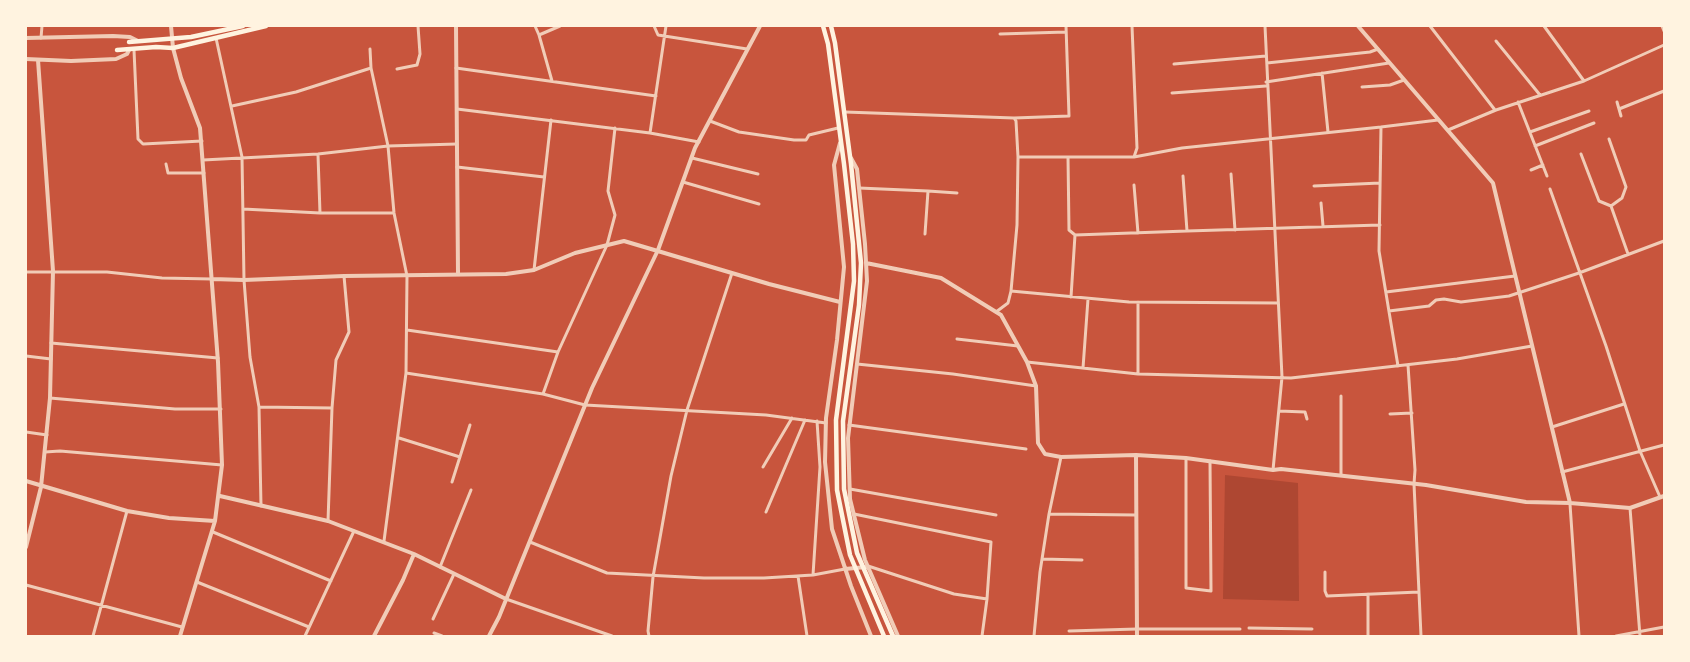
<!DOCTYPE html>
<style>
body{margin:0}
#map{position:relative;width:1690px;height:662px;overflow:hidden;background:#c8553d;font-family:"Archivo Narrow",sans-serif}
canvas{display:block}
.frame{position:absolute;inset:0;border:27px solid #fff3e0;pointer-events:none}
</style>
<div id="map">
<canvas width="1690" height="662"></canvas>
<div class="frame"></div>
</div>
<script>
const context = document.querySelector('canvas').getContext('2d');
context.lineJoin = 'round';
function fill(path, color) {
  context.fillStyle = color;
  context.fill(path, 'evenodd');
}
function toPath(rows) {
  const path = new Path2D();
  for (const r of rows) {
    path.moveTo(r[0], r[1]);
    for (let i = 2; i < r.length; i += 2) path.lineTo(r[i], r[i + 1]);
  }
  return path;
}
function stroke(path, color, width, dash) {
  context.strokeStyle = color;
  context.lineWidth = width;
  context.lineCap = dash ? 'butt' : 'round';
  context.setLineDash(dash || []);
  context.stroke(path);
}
fill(toPath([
 [1225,475,1298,483,1299,601,1223,599]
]), '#ae4732');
stroke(toPath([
 [535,26,539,35,560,26],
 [654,26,658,35,747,49],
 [1265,26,1282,377,1273,470],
 [1430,26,1495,110],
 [1544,26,1584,81],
 [1662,26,1664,31],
 [1000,34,1066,32],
 [539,35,552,81],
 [41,38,42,26],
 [216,38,242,157,244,280,250,357,259,407,261,506],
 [1496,41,1540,95],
 [370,49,371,68,388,146,394,213,407,276,406,373,384,541],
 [134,50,138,139,143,144,202,141],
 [1267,63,1370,52,1378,49],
 [1174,64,1266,56],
 [456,68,656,96],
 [397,69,417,65,420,54,418,26],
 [1322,73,1328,132],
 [1266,82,1389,63],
 [1362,87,1390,85,1404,80],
 [1172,93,1266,86],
 [1518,102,1547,176],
 [1617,102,1621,116],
 [232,106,296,92,371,68],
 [457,109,650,133,666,26],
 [1619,109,1664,91],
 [845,112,1014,118,1016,121,1018,157,1017,225,1011,291],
 [1014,118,1069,116,1066,26],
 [710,121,739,132,794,140,806,140,809,135,838,128],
 [1448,130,1496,110,1584,81,1664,45],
 [1530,132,1589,111],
 [650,133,699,142],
 [1609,139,1626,187,1622,198,1611,206],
 [1535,146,1594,123],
 [1581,154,1599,201,1611,206,1628,254],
 [318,155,320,213],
 [1018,157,1134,157,1137,148,1132,26],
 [1068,157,1069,230,1075,235],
 [1134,157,1182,148,1381,127],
 [692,158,758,174],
 [203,160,318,154,388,146,457,144],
 [166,164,168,173,204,173],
 [457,167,544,177],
 [1531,170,1543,165],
 [1231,174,1235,230],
 [683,182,759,204],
 [1134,185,1138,233],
 [1314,186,1380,183],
 [859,188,928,191,925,234],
 [1550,189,1606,346,1640,451,1660,497],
 [928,191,957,193],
 [1321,203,1323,226],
 [243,209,320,213,394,213],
 [1187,231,1380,225],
 [534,270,551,120],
 [26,272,107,272,162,278,212,279],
 [1386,292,1515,276],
 [1071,297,1075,235,1187,231,1183,176],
 [1138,302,1138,374],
 [1389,311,1429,306,1436,300,1444,299,1461,302,1509,296,1579,273,1664,241],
 [996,312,1008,303,1011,291,1129,302,1278,303],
 [407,330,558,352],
 [957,339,1018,346],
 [51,343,218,358],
 [26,356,51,359],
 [1027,362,1138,374,1291,378,1457,359,1532,346],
 [857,364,953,374,1036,386],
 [1408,365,1415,470,1414,484,1421,636],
 [1398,366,1379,251,1381,127,1438,120],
 [1083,368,1088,299],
 [406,373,543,394,585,405,766,415,826,423],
 [543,394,558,352,607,245,615,215,608,191,615,128],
 [1341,396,1341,475],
 [50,398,175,409,221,409],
 [259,407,332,408,328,521],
 [332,408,336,360,349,332,344,276],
 [1279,411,1305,412,1307,419],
 [1390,414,1412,413],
 [849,425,1026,449],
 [1552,427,1624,404],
 [26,432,47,435],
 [399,438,460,457],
 [45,452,60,451,222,465],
 [1186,458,1186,588,1211,591,1210,461],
 [763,467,792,418],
 [1562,472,1664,445],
 [452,482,470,425],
 [850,489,996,515],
 [1570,504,1579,636],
 [1630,508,1640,636],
 [766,512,805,420],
 [854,514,991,542,987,599],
 [1049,514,1136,515],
 [213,532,331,581],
 [530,542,607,573,704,578,764,578,813,575,845,569],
 [1042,559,1082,560],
 [868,566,954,594,987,599,982,636],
 [440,567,471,490],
 [1325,572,1325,591,1327,596,1419,592],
 [813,575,820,467,817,421],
 [798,576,807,636],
 [197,582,309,627],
 [26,585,182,627],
 [1368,594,1368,636],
 [506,599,612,636],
 [433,619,454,574],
 [1249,628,1312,629],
 [1069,631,1137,629,1240,629],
 [434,633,442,636],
 [93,636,127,511],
 [305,636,354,531],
 [649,636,648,631,653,577,671,476,687,410,732,273],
 [1034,636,1040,572,1049,514,1061,457],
 [1616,636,1664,627]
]), '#f1ccb7', 3);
stroke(toPath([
 [171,26,173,48,181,78,200,128,218,362,222,465,215,521,180,636],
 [456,26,458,273],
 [26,38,113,36,130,37,138,41],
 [26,59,71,61,116,59,127,54,129,50],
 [840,143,834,165,844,267,837,340,826,418,825,462,832,529,851,586,871,636],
 [851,158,857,169,865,244,867,281,848,438,850,499,865,560,898,636],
 [866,263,941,278,1001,315,1027,362,1036,386,1038,443,1045,454,1061,457,1136,455,1186,458,1273,470,1281,469,1426,485,1526,502,1570,503,1493,183,1358,26],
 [213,279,244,280,344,276,506,274,534,270,575,253,624,241,769,284,840,302],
 [1136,455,1137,636],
 [26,481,127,511,169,518,215,521],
 [220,496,328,521,354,531,414,554,506,599],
 [1570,503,1630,508,1664,496],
 [26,547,41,487,50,398,53,271,38,60],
 [845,569,866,567],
 [374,636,403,580,414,554],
 [489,636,499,617,592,388,658,250,695,148,760,26]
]), '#f1ccb7', 4);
stroke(toPath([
 [823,26,828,44,844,164,853,244,854,281,836,420,837,490,850,555,884,636],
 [831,26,835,43,851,164,861,263,859,305,843,421,844,489,857,553,893,636],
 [129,42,191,37,243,26],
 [117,50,156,47,173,48,266,26]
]), '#fff3e0', 4.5);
</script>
